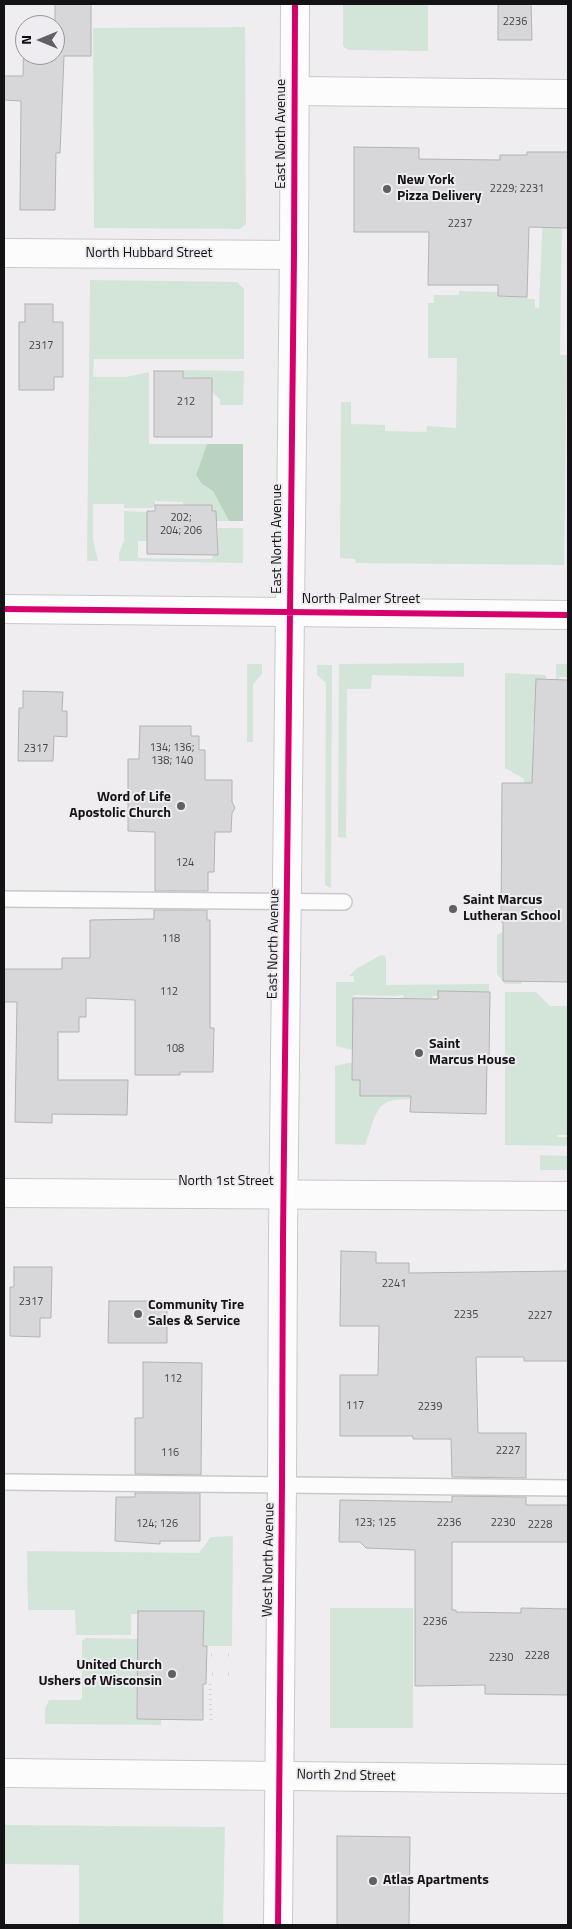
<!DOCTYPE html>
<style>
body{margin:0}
#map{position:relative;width:572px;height:1929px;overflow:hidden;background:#efedf0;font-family:"Titillium Web",sans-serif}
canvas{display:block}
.frame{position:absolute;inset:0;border:5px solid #131214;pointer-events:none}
.north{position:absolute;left:15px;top:15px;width:50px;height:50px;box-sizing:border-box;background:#efecf1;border:1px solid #979599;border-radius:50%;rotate:270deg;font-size:14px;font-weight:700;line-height:20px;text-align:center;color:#131214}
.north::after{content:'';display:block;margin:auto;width:18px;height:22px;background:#605f61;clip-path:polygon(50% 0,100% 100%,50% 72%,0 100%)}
</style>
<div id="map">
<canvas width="572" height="1929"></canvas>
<div class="frame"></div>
<div class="north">N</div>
</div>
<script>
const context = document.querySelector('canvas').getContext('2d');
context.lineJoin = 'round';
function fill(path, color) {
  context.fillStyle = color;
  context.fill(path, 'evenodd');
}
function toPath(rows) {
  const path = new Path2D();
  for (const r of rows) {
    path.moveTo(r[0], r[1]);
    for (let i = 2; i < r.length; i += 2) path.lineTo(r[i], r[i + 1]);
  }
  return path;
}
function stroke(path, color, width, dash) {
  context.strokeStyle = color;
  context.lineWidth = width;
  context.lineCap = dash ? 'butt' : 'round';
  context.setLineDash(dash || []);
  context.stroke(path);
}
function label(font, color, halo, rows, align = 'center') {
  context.font = font + ' "Titillium Web",sans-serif';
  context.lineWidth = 4;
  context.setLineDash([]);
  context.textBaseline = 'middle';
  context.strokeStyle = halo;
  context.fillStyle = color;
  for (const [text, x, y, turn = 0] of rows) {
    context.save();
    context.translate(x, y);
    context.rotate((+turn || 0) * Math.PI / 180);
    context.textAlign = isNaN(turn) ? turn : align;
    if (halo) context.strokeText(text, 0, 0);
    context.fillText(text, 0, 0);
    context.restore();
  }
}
fill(toPath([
 [343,4,428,4,428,51,349,50,345,48,343,46],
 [245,27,246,224,240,229,94,228,93,28],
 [562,208,560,355,567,355,564,565,356,563,355,559,340,558,341,402,351,402,351,424,385,425,385,431,426,432,427,426,456,428,457,358,428,358,428,303,434,303,434,295,459,295,459,291,498,292,498,296,527,297,528,299,535,299,535,308,539,308,543,209],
 [90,280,237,282,244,289,244,359,94,359,93,377,126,377,149,372,149,444,207,444,196,475,202,484,213,491,229,521,216,521,216,512,212,511,212,505,183,505,183,502,155,501,155,506,152,508,124,508,124,504,93,504,93,540,98,561,87,561],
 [183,370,244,371,243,405,220,405,220,399,214,394,212,390,212,378,183,377],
 [124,511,147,512,147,541,138,541,138,558,212,559,213,555,218,554,218,529,216,528,243,528,243,563,119,561,119,554,124,540],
 [464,663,464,677,372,675,371,689,347,689,346,838,338,837,339,664],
 [247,664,262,664,262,674,253,684,253,742,247,742],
 [556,664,568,664,568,677,559,677,559,679,556,679],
 [317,665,332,665,331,888,325,885,326,683,317,675],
 [505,673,546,675,546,679,536,679,535,726,533,726,533,745,535,745,535,783,524,783,524,779,505,768],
 [503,932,503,961,518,981,522,981,522,984,505,984,497,974,497,935],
 [381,955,385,956,386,959,386,985,489,984,489,992,439,991,438,996,433,996,432,998,404,998,403,995,394,996,353,995,353,1050,336,1046,336,982,354,982,354,976,349,976,356,969],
 [505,992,536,992,550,1006,568,1006,568,1135,557,1135,557,1137,568,1137,568,1146,505,1145],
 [348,1063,352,1063,353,1080,360,1080,410,1094,410,1099,394,1100,387,1102,380,1107,375,1116,365,1145,335,1144,335,1066],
 [540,1155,568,1156,568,1170,540,1170],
 [233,1536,232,1646,203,1646,204,1611,138,1611,138,1614,131,1614,131,1635,76,1635,75,1610,28,1610,27,1551,199,1553,211,1537],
 [330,1608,413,1608,413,1728,330,1728],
 [86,1638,138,1639,137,1719,161,1720,161,1725,45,1724,45,1709,49,1700,80,1700,82,1698,82,1641],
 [4,1825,225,1827,223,1925,79,1925,79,1865,4,1864]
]), '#d3e5d8');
fill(toPath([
 [207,444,243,444,243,521,229,521,213,491,202,484,196,475]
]), '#bad2c0');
const building = toPath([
 [55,4,91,4,91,56,64,56,60,153,56,153,55,210,20,210,21,101,4,100,4,76,23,76,24,27,25,55,55,55,55,4],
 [498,4,531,4,532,40,498,40,498,4],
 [354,147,419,148,419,159,500,160,500,155,527,155,527,152,568,152,568,228,529,227,527,297,498,296,498,285,428,285,429,232,354,232,354,147],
 [25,304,53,304,53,322,63,322,63,377,54,377,54,390,19,390,19,322,25,322,25,304],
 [154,371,183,371,183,378,212,378,212,437,154,437,154,371],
 [155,505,212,505,212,511,216,511,218,555,147,554,147,511,155,511,155,505],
 [536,679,568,680,568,982,503,981,503,922,501,922,502,783,532,783,536,679],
 [23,691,63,692,62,711,67,711,67,737,54,736,53,761,18,761,19,708,23,708,23,691],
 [140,726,191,726,191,736,199,736,199,750,205,750,205,780,232,780,232,802,235,808,232,813,231,832,215,832,214,872,208,872,208,891,155,891,155,832,128,831,128,759,139,759,140,726],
 [154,910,207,910,207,920,210,920,210,1028,214,1028,213,1072,180,1072,180,1075,135,1075,135,1000,86,998,86,1017,79,1017,79,1032,58,1032,58,1080,128,1080,127,1115,52,1114,52,1123,15,1122,17,1002,4,1002,4,969,62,969,62,958,90,958,90,920,154,919,154,910],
 [438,991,490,992,489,1061,487,1061,486,1114,410,1112,411,1096,360,1096,360,1080,352,1080,353,998,438,999,438,991],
 [341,1251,376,1252,376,1263,409,1263,409,1273,568,1271,568,1361,524,1361,524,1357,476,1357,478,1433,526,1433,526,1478,452,1477,451,1439,413,1439,413,1436,340,1436,340,1375,378,1375,379,1326,340,1326,341,1251],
 [14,1267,52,1267,51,1318,40,1318,40,1337,10,1336,10,1287,14,1287,14,1267],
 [109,1301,167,1301,167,1343,108,1343,109,1301],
 [143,1362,202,1363,201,1475,135,1474,135,1418,143,1418,143,1362],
 [135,1493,200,1493,200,1541,160,1541,160,1544,115,1541,116,1497,135,1497,135,1493],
 [452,1496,526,1497,526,1505,568,1505,568,1542,452,1542,452,1610,456,1610,456,1612,521,1613,521,1608,568,1609,568,1695,485,1694,485,1685,415,1686,415,1550,366,1548,360,1542,339,1542,340,1500,452,1502,452,1496],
 [138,1611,204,1611,203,1646,207,1646,206,1684,203,1684,203,1720,137,1719,138,1611],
 [337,1836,410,1837,409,1925,337,1925,337,1836]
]);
fill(building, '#d7d6d8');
stroke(building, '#b3b2b4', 1);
const lane = toPath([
 [4,899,344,902],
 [4,1482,568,1488]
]);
const street = toPath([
 [295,91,568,94],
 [4,253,294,255],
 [4,609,568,615],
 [4,1193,568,1196],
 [4,1773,568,1779]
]);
const secondary = toPath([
 [278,1925,282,1484,283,1237,294,255,295,4]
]);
stroke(lane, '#c9c8ca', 18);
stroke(street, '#c9c8ca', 30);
stroke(secondary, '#c9c8ca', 30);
stroke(toPath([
 [474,913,491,913],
 [211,1655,215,1655],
 [228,1655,231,1655],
 [212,1674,216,1674],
 [228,1674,231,1674],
 [210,1684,211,1724]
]), '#d3d3d3', 3, [1, 4]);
stroke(lane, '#fdfcfd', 15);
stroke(street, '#fdfcfd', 28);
stroke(secondary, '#fdfcfd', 28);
stroke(toPath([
 [4,609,568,615],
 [278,1925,282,1484,283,1237,294,255,295,4]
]), '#d6006c', 6);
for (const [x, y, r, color] of [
 [387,189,5,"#605f61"],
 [181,806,5,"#605f61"],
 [453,909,5,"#605f61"],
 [419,1053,5,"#605f61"],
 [138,1314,5,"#605f61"],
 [172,1674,5,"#605f61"],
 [373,1881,5,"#605f61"]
]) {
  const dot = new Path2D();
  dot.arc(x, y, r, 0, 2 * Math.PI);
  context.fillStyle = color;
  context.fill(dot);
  stroke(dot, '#efecf1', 2);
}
label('11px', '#454446', null, [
 ["2236",515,22],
 ["2229; 2231",517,189],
 ["2237",460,224],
 ["2317",41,346],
 ["212",186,402],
 ["202;",181,518],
 ["204; 206",181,531],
 ["134; 136;",172,748],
 ["138; 140",172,761],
 ["2317",36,749],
 ["124",185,863],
 ["118",171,939],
 ["112",169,992],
 ["108",175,1049],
 ["2241",394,1284],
 ["2317",31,1302],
 ["2235",466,1315],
 ["2227",540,1316],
 ["112",173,1379],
 ["117",355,1406],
 ["2239",430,1407],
 ["2227",508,1451],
 ["116",170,1453],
 ["123; 125",375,1523],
 ["2236",449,1523],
 ["2230",503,1523],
 ["124; 126",157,1524],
 ["2228",540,1525],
 ["2236",435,1622],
 ["2228",537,1656],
 ["2230",501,1658]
]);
label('14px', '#131214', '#efecf1', [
 ["East North Avenue",282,134,-90],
 ["North Hubbard Street",149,254],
 ["East North Avenue",278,539,-90],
 ["North Palmer Street",361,600],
 ["East North Avenue",274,944,-89],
 ["North 1st Street",226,1182],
 ["West North Avenue",269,1560,-89],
 ["North 2nd Street",346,1776,1]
]);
label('bold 14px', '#131214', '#efecf1', [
 ["New York",397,181],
 ["Pizza Delivery",397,197],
 ["Word of Life",171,798,"right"],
 ["Apostolic Church",171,814,"right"],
 ["Saint Marcus",463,901],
 ["Lutheran School",463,917],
 ["Saint",429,1045],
 ["Marcus House",429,1061],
 ["Community Tire",148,1306],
 ["Sales & Service",148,1322],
 ["United Church",162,1666,"right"],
 ["Ushers of Wisconsin",162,1682,"right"],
 ["Atlas Apartments",383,1881]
], 'left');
</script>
